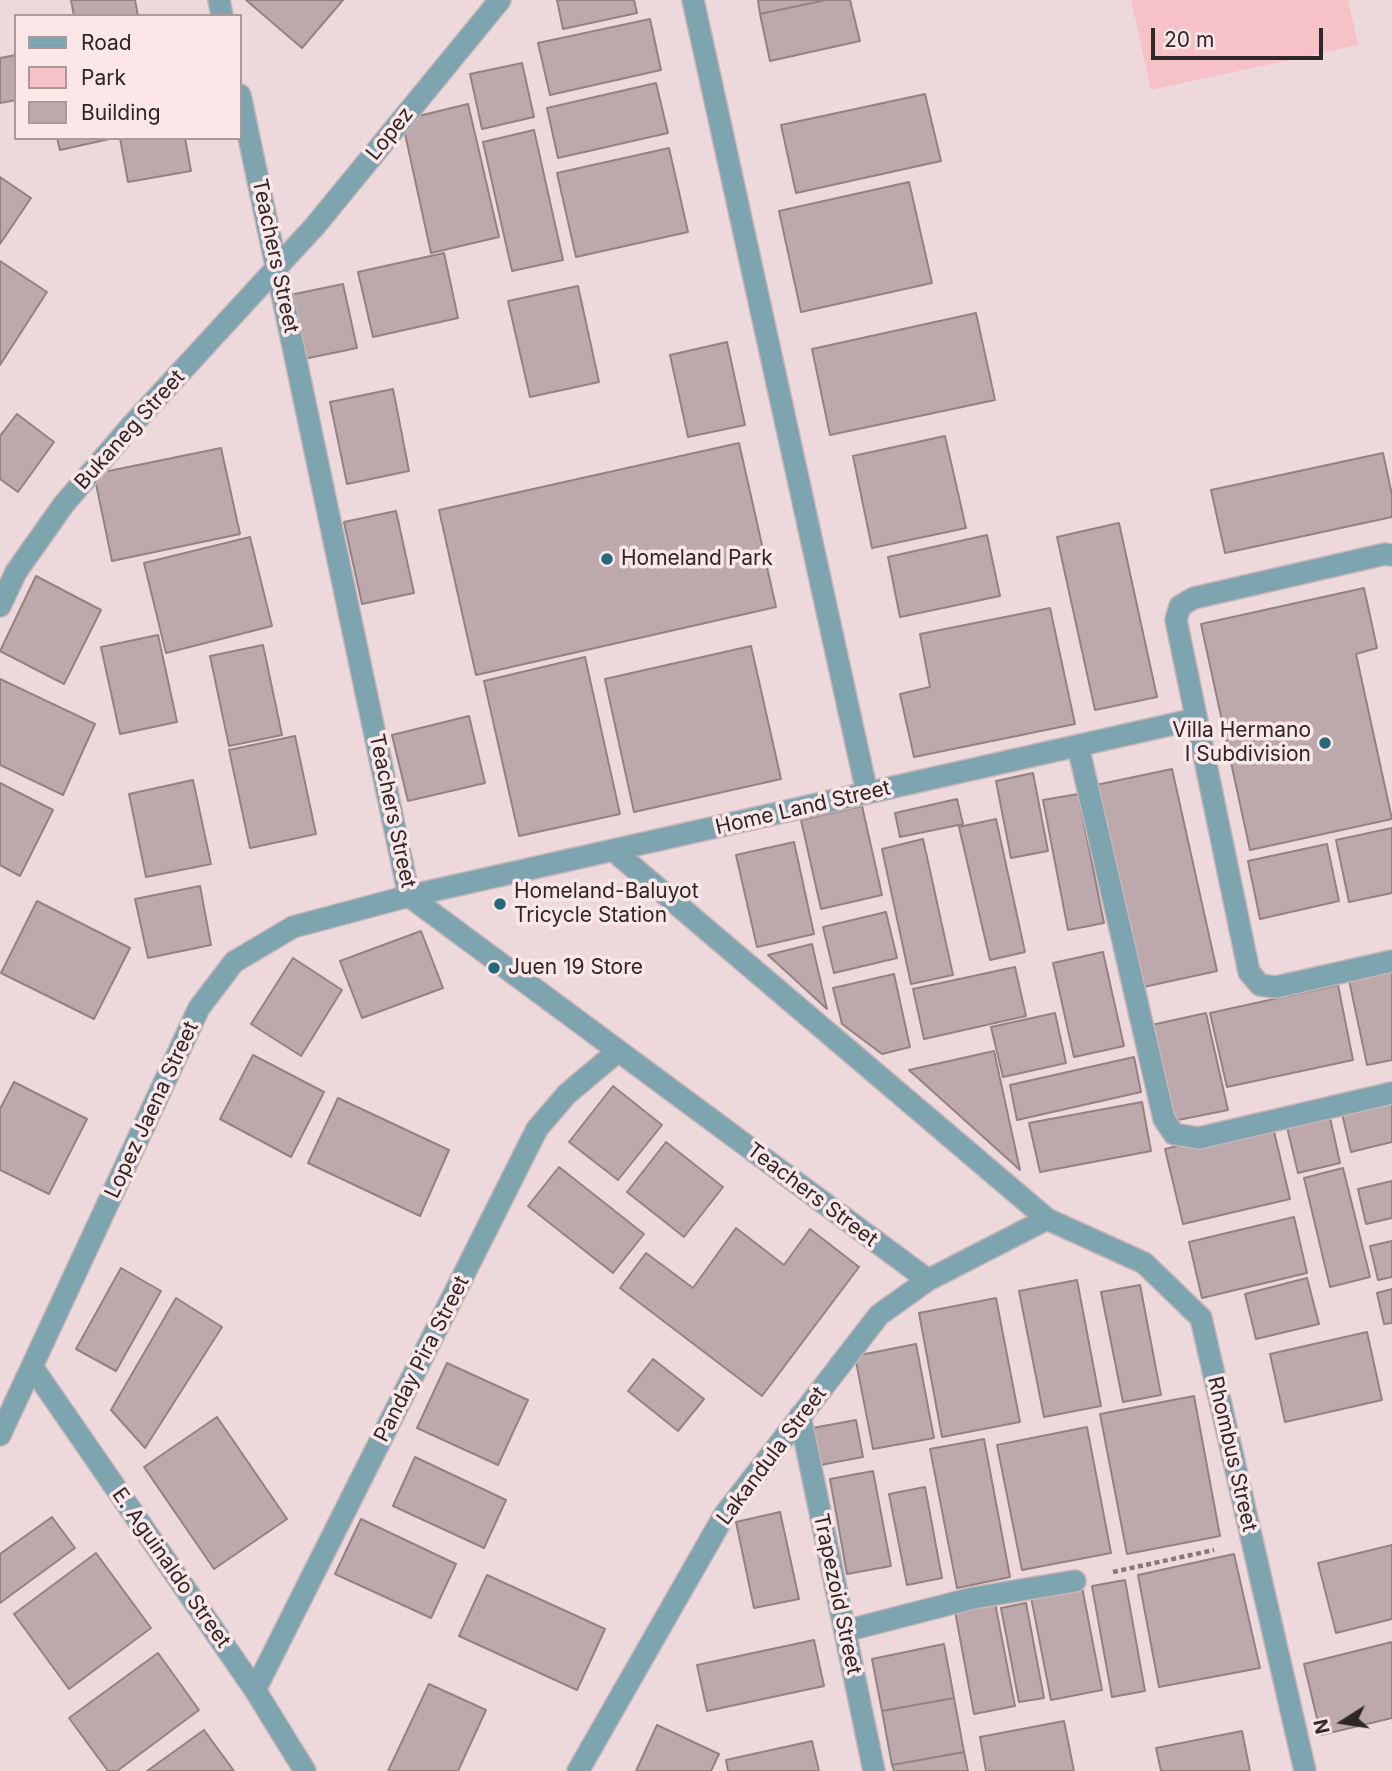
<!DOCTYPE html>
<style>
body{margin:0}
#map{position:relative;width:1392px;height:1771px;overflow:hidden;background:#edd9db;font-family:Inter,sans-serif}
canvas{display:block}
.legend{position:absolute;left:14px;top:14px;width:228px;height:126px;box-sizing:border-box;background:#fbe6e8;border:2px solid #a9999b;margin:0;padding:9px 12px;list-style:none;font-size:21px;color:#2e2627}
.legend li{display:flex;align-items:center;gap:14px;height:35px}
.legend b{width:35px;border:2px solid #a9999b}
.north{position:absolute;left:1308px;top:1687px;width:70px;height:70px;-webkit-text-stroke:5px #fbe6e8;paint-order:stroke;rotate:258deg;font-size:19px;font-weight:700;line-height:28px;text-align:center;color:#2e2627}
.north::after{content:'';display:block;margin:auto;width:24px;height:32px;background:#2e2627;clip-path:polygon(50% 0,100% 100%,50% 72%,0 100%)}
.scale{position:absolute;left:1151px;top:28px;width:172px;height:32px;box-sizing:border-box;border:4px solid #2e2627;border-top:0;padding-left:9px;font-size:21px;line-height:24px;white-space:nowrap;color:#2e2627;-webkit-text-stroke:5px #fbe6e8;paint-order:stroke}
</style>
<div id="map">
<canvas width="1392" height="1771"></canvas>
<ul class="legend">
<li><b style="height:9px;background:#7ea4b0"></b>Road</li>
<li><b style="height:19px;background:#f6c1c7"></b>Park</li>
<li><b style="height:19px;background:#bda9ab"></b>Building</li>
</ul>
<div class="north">N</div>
<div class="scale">20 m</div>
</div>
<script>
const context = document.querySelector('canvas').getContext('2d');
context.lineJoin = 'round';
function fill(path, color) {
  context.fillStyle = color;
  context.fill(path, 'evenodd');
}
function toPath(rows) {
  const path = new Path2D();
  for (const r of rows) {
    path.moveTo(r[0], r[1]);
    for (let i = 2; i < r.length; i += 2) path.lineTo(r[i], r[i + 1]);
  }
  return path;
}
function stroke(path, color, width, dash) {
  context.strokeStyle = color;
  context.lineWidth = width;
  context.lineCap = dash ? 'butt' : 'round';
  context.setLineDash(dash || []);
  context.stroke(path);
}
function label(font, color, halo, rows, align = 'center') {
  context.font = font + ' Inter,sans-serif';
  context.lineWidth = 7;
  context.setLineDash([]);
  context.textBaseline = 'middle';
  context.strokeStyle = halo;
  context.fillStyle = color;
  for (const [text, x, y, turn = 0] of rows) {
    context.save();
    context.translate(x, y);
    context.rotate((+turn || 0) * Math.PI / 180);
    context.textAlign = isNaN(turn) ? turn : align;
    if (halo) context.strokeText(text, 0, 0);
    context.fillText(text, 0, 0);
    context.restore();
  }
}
fill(toPath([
 [1131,0,1348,0,1358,45,1151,90]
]), '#f6c1c7');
const building = toPath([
 [71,0,135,0,138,16,74,16,71,0],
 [246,0,343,0,302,48,246,0],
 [557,0,634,0,637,13,563,29,557,0],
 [758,0,826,0,760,14,758,0],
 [826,0,850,0,860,41,770,61,760,14,826,0],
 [650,19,661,70,550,95,538,43,650,19],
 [16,55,16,100,0,103,0,58,16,55],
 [522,63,534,117,482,129,470,74,522,63],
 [656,83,668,133,558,158,547,108,656,83],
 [925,94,941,161,796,193,781,125,925,94],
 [468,104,499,237,431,253,402,120,468,104],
 [534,130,563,260,512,271,483,142,534,130],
 [57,138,114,138,60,150,57,138],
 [120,138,185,138,191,171,128,182,120,138],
 [669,148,688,232,576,257,557,173,669,148],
 [0,177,31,198,0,244,0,177],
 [909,182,932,283,801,312,779,211,909,182],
 [444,253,458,318,373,337,358,272,444,253],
 [0,261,47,292,0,365,0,261],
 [343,284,357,348,299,360,285,296,343,284],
 [578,286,599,382,530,397,508,301,578,286],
 [976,313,995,400,830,435,812,349,976,313],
 [727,342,745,425,688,437,670,355,727,342],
 [393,389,409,471,347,484,330,402,393,389],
 [17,414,54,442,18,492,0,479,0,436,17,414],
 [945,436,966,528,872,548,853,456,945,436],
 [739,443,776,607,476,675,439,510,739,443],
 [221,448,240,534,112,561,94,474,221,448],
 [1383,453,1392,495,1392,517,1225,553,1211,490,1383,453],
 [396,511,414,593,362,604,344,522,396,511],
 [1119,523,1157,697,1095,710,1057,537,1119,523],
 [987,535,1000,596,900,617,888,557,987,535],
 [250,537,272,626,166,653,144,563,250,537],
 [36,576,101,610,64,684,0,651,36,576],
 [1364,588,1377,648,1356,654,1392,819,1250,850,1201,624,1364,588],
 [1050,608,1075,724,914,757,900,694,930,687,920,634,1050,608],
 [158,635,177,722,120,734,101,647,158,635],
 [263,645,282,735,229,746,210,656,263,645],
 [751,646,781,779,634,812,605,679,751,646],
 [585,657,620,814,519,836,484,681,585,657],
 [0,679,95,724,63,795,0,765,0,679],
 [469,716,485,783,408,801,392,735,469,716],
 [295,736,316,834,250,848,229,750,295,736],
 [1172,769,1217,971,1139,988,1096,785,1172,769],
 [1033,773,1048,851,1011,858,996,781,1033,773],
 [193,780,211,864,146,877,129,794,193,780],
 [0,783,53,810,20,876,0,865,0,783],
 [1078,794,1104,923,1068,930,1043,800,1078,794],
 [957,799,963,824,900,837,895,813,957,799],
 [862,806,882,895,821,909,801,820,862,806],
 [996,819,1025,952,990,960,959,827,996,819],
 [1392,828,1392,893,1349,902,1336,840,1392,828],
 [923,839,953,975,911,984,882,849,923,839],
 [794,842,814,934,757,947,736,855,794,842],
 [1327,844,1339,901,1260,919,1248,861,1327,844],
 [200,886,211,945,148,958,135,899,200,886],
 [37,901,130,948,94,1019,1,973,37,901],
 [886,912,897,958,834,973,823,927,886,912],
 [421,931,443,988,362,1018,340,961,421,931],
 [812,944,827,1009,768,955,812,944],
 [1103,952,1124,1046,1074,1057,1053,963,1103,952],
 [293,958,342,990,301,1056,251,1024,293,958],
 [1015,967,1026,1016,924,1039,913,989,1015,967],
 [1392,971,1392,1060,1367,1065,1349,980,1392,971],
 [894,974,910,1047,882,1054,842,1024,833,988,894,974],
 [1338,985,1353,1060,1227,1087,1210,1013,1338,985],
 [1055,1013,1066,1063,1003,1077,991,1027,1055,1013],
 [1206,1013,1228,1110,1168,1122,1147,1026,1206,1013],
 [994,1051,1020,1170,909,1070,994,1051],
 [253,1055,324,1092,291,1157,220,1119,253,1055],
 [1134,1057,1141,1092,1017,1120,1010,1085,1134,1057],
 [14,1082,87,1119,49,1194,0,1170,0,1109,14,1082],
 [613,1086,662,1125,618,1180,569,1142,613,1086],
 [1392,1097,1392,1142,1351,1152,1341,1109,1392,1097],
 [338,1098,449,1150,420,1216,308,1163,338,1098],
 [1142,1102,1151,1151,1040,1172,1029,1123,1142,1102],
 [1329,1113,1340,1163,1298,1173,1286,1123,1329,1113],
 [1272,1123,1290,1199,1183,1224,1165,1149,1272,1123],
 [666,1142,723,1187,684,1237,627,1192,666,1142],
 [559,1167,644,1234,613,1273,528,1206,559,1167],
 [1343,1168,1370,1277,1330,1287,1304,1178,1343,1168],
 [1392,1181,1392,1218,1366,1224,1358,1189,1392,1181],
 [1294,1217,1307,1273,1202,1298,1189,1242,1294,1217],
 [736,1228,784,1265,810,1229,859,1267,762,1396,620,1288,646,1253,693,1288,736,1228],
 [1392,1241,1392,1277,1378,1280,1370,1246,1392,1241],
 [121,1268,161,1291,116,1371,76,1349,121,1268],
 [1307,1278,1319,1324,1256,1339,1245,1294,1307,1278],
 [1077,1280,1101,1406,1044,1417,1019,1291,1077,1280],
 [1140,1285,1161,1395,1123,1402,1101,1292,1140,1285],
 [1392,1289,1392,1323,1384,1324,1377,1293,1392,1289],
 [176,1298,222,1327,145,1448,111,1410,176,1298],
 [996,1298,1020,1422,942,1437,919,1313,996,1298],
 [1367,1332,1382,1400,1285,1422,1270,1354,1367,1332],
 [916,1344,934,1438,873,1449,855,1356,916,1344],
 [653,1359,704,1399,678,1431,628,1391,653,1359],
 [447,1363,528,1400,498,1465,417,1428,447,1363],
 [1194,1396,1220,1536,1127,1554,1100,1414,1194,1396],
 [217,1417,287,1519,214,1569,144,1467,217,1417],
 [856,1420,863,1457,815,1466,807,1429,856,1420],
 [1087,1427,1111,1553,1022,1570,997,1445,1087,1427],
 [984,1439,1010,1577,957,1588,930,1449,984,1439],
 [415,1457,506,1500,484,1548,393,1506,415,1457],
 [873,1471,891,1566,847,1574,830,1479,873,1471],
 [925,1487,942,1578,907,1585,889,1494,925,1487],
 [780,1512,799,1599,754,1608,736,1522,780,1512],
 [52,1517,75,1548,0,1603,0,1554,52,1517],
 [361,1519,456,1564,431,1618,335,1574,361,1519],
 [1392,1545,1392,1619,1336,1633,1318,1563,1392,1545],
 [96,1553,151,1628,69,1689,14,1614,96,1553],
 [1234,1554,1260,1668,1159,1687,1138,1575,1234,1554],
 [487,1575,605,1629,577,1690,459,1636,487,1575],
 [1125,1580,1145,1691,1112,1697,1092,1586,1125,1580],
 [1082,1587,1102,1690,1051,1700,1031,1597,1082,1587],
 [995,1603,1015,1706,974,1714,955,1611,995,1603],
 [1026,1603,1044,1698,1019,1702,1001,1608,1026,1603],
 [814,1640,824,1686,707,1711,697,1665,814,1640],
 [1392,1642,1392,1718,1321,1735,1304,1664,1392,1642],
 [944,1644,954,1698,882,1711,872,1659,944,1644],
 [158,1653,199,1710,117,1771,108,1771,69,1718,158,1653],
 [429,1684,486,1710,458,1771,388,1771,429,1684],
 [954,1698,964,1752,892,1765,882,1711,954,1698],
 [1064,1721,1074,1771,986,1771,980,1737,1064,1721],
 [657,1725,719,1754,711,1771,636,1771,657,1725],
 [204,1730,234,1771,147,1771,204,1730],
 [1242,1731,1250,1771,1161,1771,1156,1748,1242,1731],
 [812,1741,819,1771,728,1771,726,1760,812,1741],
 [964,1752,968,1771,894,1771,892,1765,964,1752]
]);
fill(building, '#bda9ab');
stroke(building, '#948283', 2);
const minor = toPath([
 [219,0,222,16],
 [693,0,867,793],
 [240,95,409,896,928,1280],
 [1392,555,1385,554,1194,598,1180,606,1176,620,1249,972,1260,985,1276,987,1392,961],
 [0,606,16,572,64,504,132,425,315,226,500,0],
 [1078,746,1164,1119,1174,1134,1199,1138,1392,1093],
 [613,850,1047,1219,1144,1263,1201,1318,1305,1771],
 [33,1368,255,1690,305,1771],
 [800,1416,874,1771],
 [0,1435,199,1008,234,962,293,927,409,896,1196,719],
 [845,1631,973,1598,1075,1581],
 [255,1690,537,1129,567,1094,618,1051],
 [578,1771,725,1514,879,1315,928,1280,1047,1219]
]);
stroke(minor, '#c7b5b7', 24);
stroke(toPath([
 [1113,1572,1214,1550]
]), '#86787a', 4.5, [5, 3.5]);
stroke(minor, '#7ea4b0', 21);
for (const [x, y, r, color] of [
 [607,559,7,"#25697a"],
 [1325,743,7,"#25697a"],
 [500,904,7,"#25697a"],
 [494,968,7,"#25697a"]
]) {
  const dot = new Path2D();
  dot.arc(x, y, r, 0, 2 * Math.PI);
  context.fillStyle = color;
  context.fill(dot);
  stroke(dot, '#fbe6e8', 2.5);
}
label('21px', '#2e2627', '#fbe6e8', [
 ["Lopez",390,134,-51],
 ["Teachers Street",275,256,78],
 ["Bukaneg Street",130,430,-48],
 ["Home Land Street",803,808,-13],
 ["Teachers Street",392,811,78],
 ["Lopez Jaena Street",152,1110,-65],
 ["Teachers Street",812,1195,37],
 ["Panday Pira Street",422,1359,-63],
 ["Rhombus Street",1232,1454,77],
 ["Lakandula Street",772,1456,-53],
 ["E. Aguinaldo Street",171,1568,55],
 ["Trapezoid Street",837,1594,78]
]);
label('21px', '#2e2627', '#fbe6e8', [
 ["Homeland Park",621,559],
 ["Villa Hermano",1311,731,"right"],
 ["I Subdivision",1311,755,"right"],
 ["Homeland-Baluyot",514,892],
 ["Tricycle Station",514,916],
 ["Juen 19 Store",508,968]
], 'left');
</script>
